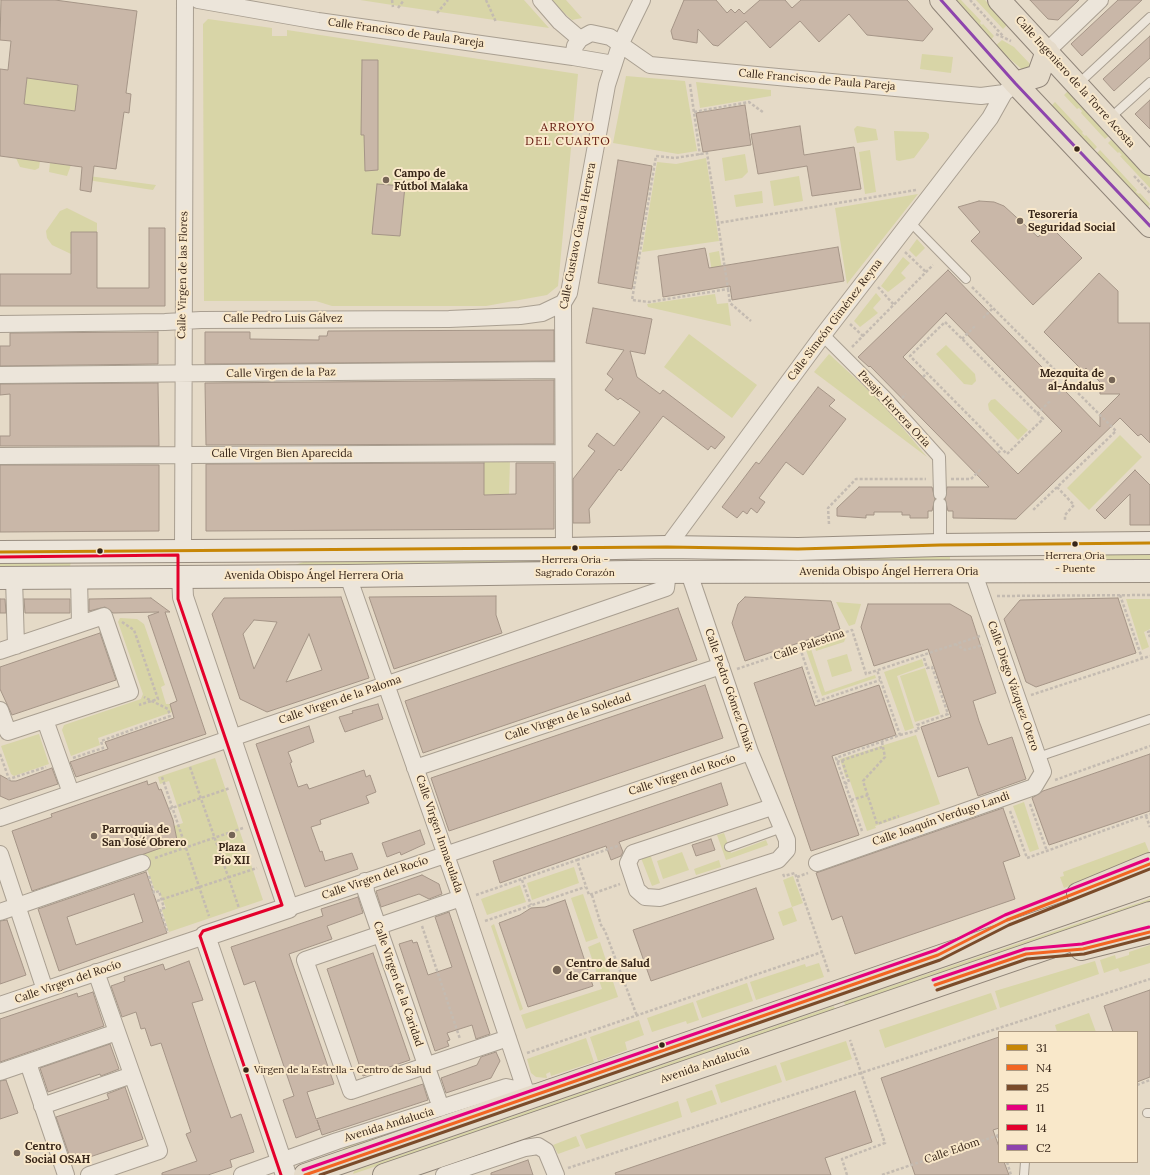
<!DOCTYPE html>
<meta charset="utf-8">
<style>
body{margin:0}
#map{position:relative;width:1150px;height:1175px;overflow:hidden;background:#e5dac7;font-family:Lora,serif}
canvas{display:block}
.legend{position:absolute;left:998px;top:1031px;width:140px;height:132px;box-sizing:border-box;background:#f9e8ca;border:1px solid #ac9a83;margin:0;padding:5px 7px;list-style:none;font-size:12px;color:#382619}
.legend li{display:flex;align-items:center;gap:8px;height:20px}
.legend b{width:20px;border:1px solid #ac9a83}
</style>
<div id="map">
<canvas width="1150" height="1175"></canvas>
<ul class="legend">
<li><b style="height:5px;background:#c78606"></b>31</li>
<li><b style="height:5px;background:#f26522"></b>N4</li>
<li><b style="height:5px;background:#7a4b2a"></b>25</li>
<li><b style="height:5px;background:#e5007d"></b>11</li>
<li><b style="height:5px;background:#e4002b"></b>14</li>
<li><b style="height:5px;background:#8e44ad"></b>C2</li>
</ul>
</div>
<script>
const context = document.querySelector('canvas').getContext('2d');
context.lineJoin = 'round';
function fill(path, color) {
  context.fillStyle = color;
  context.fill(path, 'evenodd');
}
function toPath(rows) {
  const path = new Path2D();
  for (const r of rows) {
    path.moveTo(r[0], r[1]);
    for (let i = 2; i < r.length; i += 2) path.lineTo(r[i], r[i + 1]);
  }
  return path;
}
function stroke(path, color, width, dash) {
  context.strokeStyle = color;
  context.lineWidth = width;
  context.lineCap = dash ? 'butt' : 'round';
  context.setLineDash(dash || []);
  context.stroke(path);
}
function label(font, color, halo, rows, align = 'center') {
  context.font = font + ' Lora,serif';
  context.lineWidth = 4;
  context.setLineDash([]);
  context.textBaseline = 'middle';
  context.strokeStyle = halo;
  context.fillStyle = color;
  for (const [text, x, y, turn = 0] of rows) {
    context.save();
    context.translate(x, y);
    context.rotate((+turn || 0) * Math.PI / 180);
    context.textAlign = isNaN(turn) ? turn : align;
    if (halo) context.strokeText(text, 0, 0);
    context.fillText(text, 0, 0);
    context.restore();
  }
}
fill(toPath([
 [360,0,524,0,549,28,399,6],
 [550,0,566,0,582,18,572,20],
 [952,0,961,0,981,21,980,23,982,25,983,24,994,36,990,41],
 [976,0,985,0,1008,24,1003,29],
 [208,19,272,28,272,36,287,36,287,30,578,74,558,286,547,295,486,306,332,306,316,301,204,301,203,24],
 [1002,40,1014,47,1031,65,1032,69,1025,72,995,46],
 [922,54,953,57,951,73,920,69],
 [626,76,685,81,697,151,678,154,613,143],
 [27,78,78,85,75,111,24,104],
 [696,82,771,90,771,96,700,108],
 [1069,90,1110,135,1105,139,1081,113,1082,111,1079,108,1077,109,1064,95],
 [1055,102,1083,132,1082,133,1085,136,1086,135,1097,147,1092,152,1050,107],
 [857,126,876,129,878,140,857,143,854,129],
 [894,131,926,132,929,134,929,138,914,158,899,161,896,160],
 [1113,138,1150,178,1150,188,1120,156,1122,155,1119,152,1118,153,1108,143],
 [870,150,876,192,865,194,859,152],
 [1100,150,1137,190,1136,192,1139,194,1140,193,1150,204,1146,210,1095,155],
 [745,154,748,172,742,178,725,181,722,158],
 [16,158,40,161,39,168,35,170,20,167],
 [706,158,719,241,642,252,657,162,676,164],
 [50,163,71,165,67,176,49,172],
 [81,175,156,185,153,190,81,179],
 [799,176,803,201,774,206,770,181],
 [762,191,763,203,736,207,734,195],
 [918,194,847,284,835,208],
 [67,208,97,223,97,232,71,233,71,254,52,245,47,238,46,231,60,211],
 [917,239,925,248,916,257,909,250],
 [719,251,725,287,719,288,716,272,712,272,709,253],
 [903,257,910,263,901,273,906,278,888,292,881,286],
 [876,293,881,299,873,308,878,313,860,327,854,321],
 [715,294,717,304,728,303,731,326,648,307,647,304],
 [689,334,757,385,732,418,664,367],
 [946,345,975,374,976,381,972,385,964,384,936,354],
 [829,354,880,401,927,457,814,372],
 [995,399,1028,430,1018,440,989,410,988,404,991,400],
 [1120,435,1142,457,1089,510,1067,488],
 [484,460,510,460,509,494,484,495],
 [1150,553,1150,562,1057,563,1054,559,1073,554],
 [950,554,950,564,804,562,821,555],
 [311,559,560,559,533,566,290,567],
 [0,561,71,562,70,566,60,568,0,570],
 [1126,599,1150,599,1150,629,1144,632,1149,647,1142,650],
 [836,602,861,604,855,624,849,626],
 [120,618,137,619,144,624,165,685,161,687,166,704,170,704,172,712,98,738,100,745,71,756,62,730,64,725,141,699,143,694,118,622],
 [846,637,844,642,816,651,815,648],
 [811,649,825,692,875,675,876,678,822,696,806,650],
 [847,654,852,671,832,677,827,660],
 [922,659,924,666,897,676,914,728,905,731,884,672],
 [925,668,940,714,915,722,900,676],
 [39,734,49,764,14,776,11,774,1,746],
 [916,735,940,804,875,826,876,828,867,831,849,778,846,778,840,759],
 [215,758,263,900,169,932,162,910,166,908,160,893,159,890,155,891,142,854,177,840,174,826,183,823,169,781,160,784,158,777],
 [1024,802,1039,849,1030,852,1013,806],
 [724,833,731,853,766,840,768,845,726,860,717,835],
 [1145,842,1150,854,1064,888,1060,877,1064,876,1063,872],
 [682,852,689,870,663,879,657,861],
 [650,854,660,883,652,886,641,858],
 [719,860,721,867,696,875,694,869],
 [574,867,579,883,532,900,527,883],
 [793,876,803,903,792,907,797,921,783,926,778,912,792,907,783,880],
 [520,885,526,902,487,915,481,899],
 [583,894,598,938,586,942,571,898],
 [1150,899,1150,903,846,1008,844,1002],
 [494,924,523,1009,520,1011,491,926],
 [600,942,618,997,526,1029,521,1015,602,989,588,947],
 [1150,945,1150,963,1120,972,1118,968,1104,973,1100,960,1115,955,1116,959,1129,955,1129,952],
 [1095,961,1099,974,1000,1008,995,991],
 [819,963,824,977,756,1000,750,982,805,964,806,967],
 [747,983,753,1001,702,1018,696,1001],
 [991,993,997,1009,885,1048,879,1030],
 [693,1002,699,1020,687,1024,686,1021,652,1032,647,1018],
 [834,1006,835,1011,353,1174,354,1171],
 [1089,1013,1096,1032,1057,1032,1055,1025],
 [639,1020,644,1035,625,1042,627,1050,598,1061,590,1037],
 [586,1038,594,1062,551,1076,550,1072,546,1074,547,1078,536,1077,531,1073,527,1059],
 [846,1041,852,1059,786,1081,780,1063],
 [776,1065,782,1082,721,1103,715,1085],
 [712,1090,717,1104,691,1113,686,1099],
 [494,1098,344,1150,343,1146,369,1137,373,1138,372,1136],
 [678,1101,682,1117,586,1149,580,1135],
 [576,1136,580,1146,558,1154,553,1145]
]), '#d8d5a7');
const building = toPath([
 [1,0,55,0,137,11,126,93,131,94,129,113,124,112,116,169,94,166,91,192,80,190,82,167,0,156,0,69,8,70,11,41,0,40,1,0],
 [27,78,78,85,75,111,24,104,27,78],
 [684,0,716,0,727,13,731,9,735,13,739,9,744,14,760,0,785,0,792,8,801,0,907,0,933,29,923,41,867,35,849,14,819,42,800,21,770,48,746,21,718,46,713,45,698,29,697,43,673,39,671,31,684,0],
 [1030,0,1079,0,1058,20,1048,19,1030,0],
 [1118,0,1142,0,1082,56,1071,44,1118,0],
 [1150,36,1150,58,1114,91,1103,79,1150,36],
 [362,60,378,60,378,170,365,171,364,135,361,135,362,60],
 [1150,100,1150,129,1135,114,1150,100],
 [745,105,751,145,703,152,696,113,745,105],
 [800,126,804,155,854,147,861,189,812,196,807,166,758,174,751,134,800,126],
 [618,160,652,166,632,289,598,283,618,160],
 [377,184,405,186,400,236,372,234,377,184],
 [979,201,994,202,1004,206,1038,237,1050,226,1082,258,1033,305,971,241,980,232,958,207,979,201],
 [149,228,165,228,165,306,0,306,0,274,71,274,71,232,97,232,97,288,149,288,149,228],
 [838,247,844,281,732,300,730,286,663,297,658,256,705,248,709,268,838,247],
 [948,270,1100,427,1100,414,1120,394,1100,394,1100,382,1086,368,1083,371,1044,332,1099,273,1118,291,1118,323,1150,323,1150,443,1141,434,1138,436,1120,418,1016,519,953,518,953,511,948,511,945,499,947,487,989,487,870,366,869,367,858,357,948,270],
 [946,313,1062,431,1018,474,903,357,946,313],
 [593,308,652,319,645,354,630,351,637,377,660,394,663,390,725,437,715,449,711,446,708,450,663,416,621,471,619,469,589,509,590,523,573,523,573,479,595,451,588,446,597,433,614,446,640,412,620,398,618,400,605,390,613,379,607,374,624,350,586,343,593,308],
 [554,330,554,361,205,364,205,332,250,332,250,339,319,340,319,336,327,336,328,331,554,330],
 [158,332,158,364,0,366,0,346,10,346,10,333,158,332],
 [554,380,554,444,206,445,205,383,554,380],
 [158,383,159,446,0,446,0,436,10,436,10,394,0,395,0,384,158,383],
 [818,387,835,400,829,406,846,419,803,475,786,462,759,498,765,502,757,513,751,508,747,514,743,511,737,518,722,507,756,462,759,464,818,387],
 [484,463,484,495,516,494,516,463,554,463,554,529,206,531,206,464,484,463],
 [0,465,159,465,159,531,0,532,0,465],
 [1135,470,1150,485,1150,525,1130,525,1130,494,1105,519,1096,510,1135,470],
 [859,487,932,487,935,499,932,511,928,511,928,518,910,518,910,515,902,515,902,512,874,512,874,515,866,515,866,518,837,516,837,508,859,487],
 [496,596,496,615,502,633,394,669,369,597,496,596],
 [341,597,369,678,267,712,240,699,212,614,224,598,341,597],
 [254,620,277,622,254,669,243,634,254,620],
 [309,634,322,670,286,682,309,634],
 [745,597,831,601,840,629,745,661,732,623,738,604,745,597],
 [151,598,170,612,165,612,206,734,76,777,70,762,108,749,105,742,174,718,170,704,177,701,148,616,159,612,113,613,105,607,89,611,89,599,151,598],
 [1118,598,1136,653,1036,687,1026,682,1004,619,1020,600,1118,598],
 [0,599,5,599,6,613,0,613,0,599],
 [24,599,70,599,70,613,25,613,24,599],
 [868,604,950,604,971,616,996,693,973,701,979,721,988,745,1012,737,1026,779,978,796,968,767,938,777,921,727,951,717,928,649,874,666,861,627,868,604],
 [678,608,697,660,423,753,405,701,678,608],
 [100,633,116,680,12,715,0,689,0,667,100,633],
 [802,667,815,706,879,685,896,735,832,756,859,835,811,851,754,683,802,667],
 [705,685,723,738,449,831,431,778,705,685],
 [378,704,383,719,345,732,339,717,353,713,352,711,378,704],
 [309,726,314,742,288,752,292,762,290,763,298,787,307,784,309,789,364,770,366,777,370,775,376,792,366,796,369,803,320,820,321,824,311,827,320,852,322,851,325,861,352,853,358,869,305,887,256,744,309,726],
 [1150,754,1150,811,1049,845,1032,798,1043,791,1150,754],
 [52,768,58,784,9,800,0,796,0,775,11,781,16,781,52,768],
 [147,781,148,785,156,782,159,790,161,789,173,820,177,840,168,843,169,845,144,854,32,891,12,831,52,817,51,814,147,781],
 [721,783,728,805,619,842,623,852,621,856,611,860,606,846,500,883,493,861,721,783],
 [1003,808,1020,856,1003,862,1015,899,855,954,842,916,832,920,816,873,1003,808],
 [420,830,425,844,401,855,400,852,387,857,382,843,420,830],
 [711,839,715,850,696,856,692,845,711,839],
 [146,872,167,933,59,971,38,909,146,872],
 [134,894,143,922,76,945,67,917,134,894],
 [422,875,439,884,442,894,429,899,419,894,381,907,376,891,422,875],
 [756,888,774,939,651,981,633,930,756,888],
 [358,897,363,913,327,926,332,939,289,954,334,1084,307,1092,316,1119,423,1084,428,1100,322,1135,317,1120,320,1129,296,1138,283,1100,294,1096,255,981,244,985,231,947,323,916,321,909,358,897],
 [565,900,593,986,528,1007,499,923,520,915,531,908,545,907,565,900],
 [449,912,490,1034,476,1039,472,1025,447,1033,450,1040,447,1041,449,1046,435,1051,399,944,412,940,413,943,417,942,428,975,452,967,435,917,449,912],
 [7,920,26,975,0,984,0,921,7,920],
 [373,953,410,1060,363,1076,327,969,373,953],
 [189,961,203,1000,192,1003,210,1057,231,1118,241,1114,254,1152,230,1160,232,1167,208,1175,162,1175,162,1173,197,1161,186,1134,191,1132,161,1043,151,1046,145,1028,141,1029,136,1012,122,1017,111,986,125,981,124,977,163,964,165,970,189,961],
 [1150,990,1150,1077,1137,1082,1137,1032,1113,1032,1104,1006,1150,990],
 [93,992,104,1026,0,1062,0,1019,77,993,78,997,93,992],
 [999,1037,999,1128,993,1130,999,1147,999,1162,1004,1162,1009,1175,915,1175,881,1078,999,1037],
 [110,1044,119,1069,101,1076,100,1074,48,1092,40,1068,110,1044],
 [496,1052,500,1061,491,1078,446,1093,441,1078,477,1065,481,1057,496,1052],
 [6,1080,18,1113,0,1119,0,1081,6,1080],
 [125,1087,143,1139,72,1163,56,1117,109,1099,107,1094,125,1087],
 [855,1091,872,1142,825,1158,831,1175,616,1175,615,1173,855,1091],
 [528,1160,533,1175,491,1175,491,1173,528,1160]
]);
fill(building, '#c9b7a8');
stroke(building, '#a59587', 1);
const service = toPath([
 [1077,85,1150,17],
 [1109,119,1150,82],
 [910,222,966,279],
 [1038,757,1150,719],
 [729,847,782,828],
 [1147,1113,1150,1113],
 [1024,1175,1025,1162]
]);
const pedestrian = toPath([
 [823,335,885,397,939,457,940,494],
 [940,545,940,504]
]);
const minor = toPath([
 [198,0,318,21,573,57,614,64],
 [541,0,560,22,580,39],
 [1047,51,1100,0],
 [573,57,575,46,580,39,591,33,610,37,650,65,981,96,1004,93,1009,89],
 [0,324,165,322,201,320,449,319,520,316,542,313,563,303],
 [0,375,563,370],
 [0,456,563,453],
 [667,547,823,335,990,118,1004,93],
 [564,549,563,303,569,293,607,85,620,45,642,0],
 [183,550,185,0],
 [689,573,750,752,787,840,787,850,778,860,660,898,645,897,637,890,628,863,633,853,772,807],
 [348,576,461,898,526,1092],
 [79,577,80,624],
 [14,578,16,646],
 [0,651,104,616,130,692,8,732,0,710],
 [45,720,71,793],
 [415,768,721,666],
 [0,818,666,588,668,572],
 [0,854,45,990],
 [817,863,1034,787,1043,772,973,571],
 [365,881,366,892,441,1108],
 [288,908,750,752],
 [0,912,142,863],
 [379,926,461,898],
 [381,934,305,960,351,1091,508,1038],
 [0,1005,205,936],
 [28,1063,66,1175],
 [0,1072,117,1032],
 [42,1106,132,1075],
 [89,1175,159,1151,96,972],
 [242,1175,337,1141,506,1087,535,1093],
 [444,1175,525,1148,538,1146,546,1151,556,1175]
]);
const tertiary = toPath([
 [182,576,183,597,288,908,205,936,286,1175]
]);
const secondary = toPath([
 [0,552,564,549,667,547,798,549,940,545,1150,543],
 [0,578,348,576,629,572,1150,571]
]);
const primary = toPath([
 [941,0,1015,83,1150,226],
 [999,0,1150,164],
 [1015,83,1038,76,1047,51],
 [1078,894,1150,864],
 [1081,949,1150,932],
 [305,1175,1150,884],
 [384,1175,1150,913]
]);
stroke(service, '#a99f91', 10);
stroke(pedestrian, '#a99f91', 14);
stroke(minor, '#a99f91', 18);
stroke(tertiary, '#a99f91', 22);
stroke(secondary, '#998e81', 24);
stroke(primary, '#8f8478', 24);
stroke(toPath([
 [392,0,393,7],
 [486,0,496,22],
 [970,0,1003,36],
 [398,8,404,0],
 [437,13,448,0],
 [996,34,1011,41],
 [690,84,700,155],
 [694,112,749,102,764,113],
 [1134,176,1150,193],
 [718,223,728,289,649,302,632,300,656,156,675,158,707,153,718,223,916,190],
 [905,252,926,272],
 [878,287,894,305],
 [972,287,1116,431,1032,511],
 [728,289,730,303,751,321],
 [983,318,993,308],
 [945,322,1043,419,1007,454,910,356,945,322],
 [850,324,863,336],
 [962,339,976,325],
 [852,347,933,265],
 [923,377,927,373],
 [1058,394,1068,384],
 [902,398,906,394],
 [1037,414,1050,401],
 [998,453,1002,449],
 [951,479,971,479,981,469],
 [1057,487,1074,505,1065,515,1065,520],
 [829,524,828,508,856,479,926,479],
 [1120,595,1142,658],
 [997,596,1150,595],
 [122,622,134,630,158,699,139,705],
 [1150,631,1148,632,1150,637],
 [955,644,965,650,983,645],
 [800,648,818,701,880,680],
 [737,669,852,630,866,674,980,636],
 [1031,695,1150,656],
 [900,735,919,730,917,725,948,714,932,667,927,668,923,655],
 [882,742,885,757,863,781,877,824,899,816],
 [0,754,9,779,46,767],
 [73,758,103,748,101,741,170,716,168,709,144,697],
 [842,760,849,782,845,784],
 [837,762,882,747],
 [190,767,239,908],
 [162,777,209,916],
 [1055,780,1150,746],
 [851,800,868,795],
 [1030,804,1047,851],
 [169,809,230,788],
 [1010,811,1027,858,1150,814],
 [1146,816,1150,827],
 [862,831,836,758,900,735,877,670],
 [155,858,243,828],
 [577,860,620,845],
 [783,874,784,876,795,873,829,973],
 [149,876,154,893,159,891,164,908,160,909,168,933],
 [797,877,808,873],
 [522,880,531,905],
 [476,895,577,860,589,895,620,884],
 [592,895,601,925,605,931,637,1016],
 [157,901,257,868],
 [485,921,585,887],
 [422,926,460,1039],
 [527,1053,822,952],
 [1137,1085,1150,1080],
 [997,1135,999,1140],
 [1007,1162,1011,1175],
 [568,1168,1150,979],
 [847,1175,842,1159,885,1143,850,1040],
 [882,1175,999,1135]
]), '#c4bbb1', 2.5, [3, 2]);
stroke(service, '#ece5da', 8);
stroke(pedestrian, '#ece5da', 12);
stroke(minor, '#ece5da', 16);
stroke(tertiary, '#ece5da', 20);
stroke(secondary, '#ece5da', 22);
stroke(primary, '#e5dbca', 22);
stroke(toPath([
 [0,552,667,547,798,549,940,545,1150,543]
]), '#c78606', 3);
stroke(toPath([
 [935,985,1026,954,1083,949,1150,932],
 [305,1175,938,955,1007,920,1150,864]
]), '#f26522', 3);
stroke(toPath([
 [937,990,1027,959,1084,954,1150,937],
 [320,1175,940,960,1009,925,1150,869]
]), '#7a4b2a', 3);
stroke(toPath([
 [933,980,1025,949,1082,944,1149,927],
 [303,1170,936,950,1005,915,1148,859]
]), '#e5007d', 3);
stroke(toPath([
 [0,557,178,555,178,599,282,905,203,931,200,936,281,1175]
]), '#e4002b', 3);
stroke(toPath([
 [941,0,1015,83,1150,226]
]), '#8e44ad', 3);
for (const [x, y, r, color] of [
 [1077,149,3.5,"#382619"],
 [386,180,4,"#756556"],
 [1020,221,4,"#756556"],
 [1112,380,4,"#756556"],
 [1075,544,3.5,"#382619"],
 [575,548,3.5,"#382619"],
 [100,551,3.5,"#382619"],
 [232,835,4,"#756556"],
 [94,836,4,"#756556"],
 [557,970,5,"#756556"],
 [662,1045,3.5,"#382619"],
 [246,1070,3.5,"#382619"],
 [17,1153,4,"#756556"]
]) {
  const dot = new Path2D();
  dot.arc(x, y, r, 0, 2 * Math.PI);
  context.fillStyle = color;
  context.fill(dot);
  stroke(dot, '#f9e8ca', 1.5);
}
label('10px', '#382619', '#f9e8ca', [
 ["Herrera Oria",1075,556],
 ["- Puente",1075,569],
 ["Herrera Oria -",575,560],
 ["Sagrado Corazón",575,573],
 ["Virgen de la Estrella - Centro de Salud",254,1070,"left"]
]);
label('11px', '#382619', '#f9e8ca', [
 ["Calle Francisco de Paula Pareja",406,33,8],
 ["Calle Francisco de Paula Pareja",817,80,5],
 ["Calle Ingeniero de la Torre Acosta",1075,82,48],
 ["Calle Gustavo García Herrera",578,236,-79],
 ["Calle Virgen de las Flores",183,275,-89],
 ["Calle Pedro Luis Gálvez",283,319],
 ["Calle Simeón Giménez Reyna",835,320,-53],
 ["Calle Virgen de la Paz",281,373,-1],
 ["Pasaje Herrera Oria",894,409,47],
 ["Calle Virgen Bien Aparecida",282,454],
 ["Avenida Obispo Ángel Herrera Oria",889,572],
 ["Avenida Obispo Ángel Herrera Oria",314,576],
 ["Calle Palestina",809,645,-19],
 ["Calle Diego Vázquez Otero",1013,686,71],
 ["Calle Pedro Gómez Chaix",729,690,71],
 ["Calle Virgen de la Paloma",340,700,-19],
 ["Calle Virgen de la Soledad",568,717,-18],
 ["Calle Virgen del Rocío",682,775,-18],
 ["Calle Joaquín Verdugo Landi",941,819,-19],
 ["Calle Virgen Inmaculada",439,834,71],
 ["Calle Virgen del Rocío",375,878,-19],
 ["Calle Virgen del Rocío",68,982,-19],
 ["Calle Virgen de la Caridad",398,984,71],
 ["Avenida Andalucía",705,1065,-19],
 ["Avenida Andalucía",389,1125,-17],
 ["Calle Edom",952,1151,-19]
]);
label('bold 11px', '#382619', '#f9e8ca', [
 ["Campo de",394,174],
 ["Fútbol Malaka",394,187],
 ["Tesorería",1028,215],
 ["Seguridad Social",1028,228],
 ["Mezquita de",1104,374,"right"],
 ["al-Ándalus",1104,387,"right"],
 ["Parroquia de",102,830],
 ["San José Obrero",102,843],
 ["Plaza",232,848,"center"],
 ["Pío XII",232,861,"center"],
 ["Centro de Salud",566,964],
 ["de Carranque",566,977],
 ["Centro",25,1147],
 ["Social OSAH",25,1160]
], 'left');
context.letterSpacing = '1px';
label('12px', '#682014', '#f9e8ca', [
 ["ARROYO",568,128],
 ["DEL CUARTO",568,142]
]);
context.letterSpacing = '0px';
</script>
